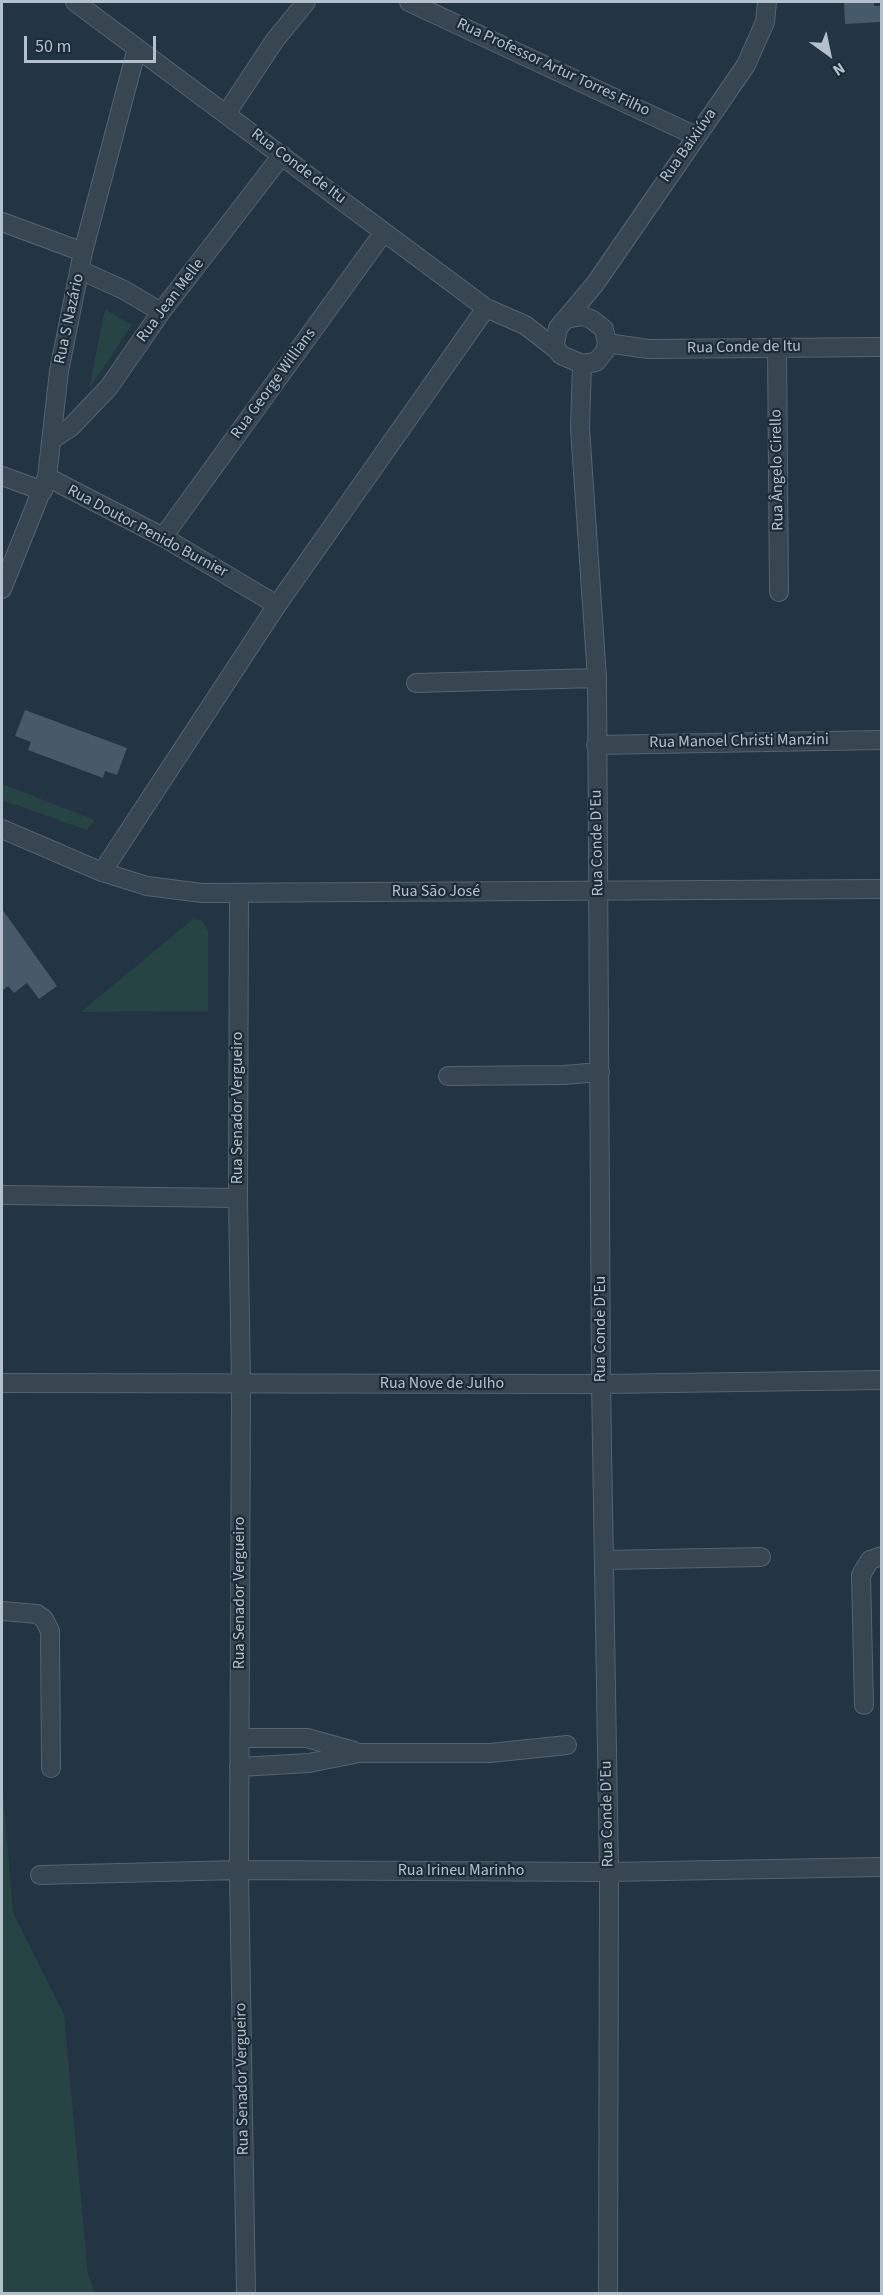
<!DOCTYPE html>
<meta charset="utf-8">
<style>
body{margin:0}
#map{position:relative;width:883px;height:2295px;overflow:hidden;background:#233443;font-family:"Source Sans 3",sans-serif}
canvas{display:block}
.frame{position:absolute;inset:0;border:3px solid #b4c1cc;pointer-events:none}
.north{position:absolute;left:799px;top:24px;width:60px;height:60px;-webkit-text-stroke:4px #1c2b37;paint-order:stroke;rotate:147deg;font-size:16px;font-weight:700;line-height:24px;text-align:center;color:#b4c1cc}
.north::after{content:'';display:block;margin:auto;width:21px;height:27px;background:#b4c1cc;clip-path:polygon(50% 0,100% 100%,50% 72%,0 100%)}
.scale{position:absolute;left:24px;top:36px;width:132px;height:27px;box-sizing:border-box;border:3px solid #b4c1cc;border-top:0;padding-left:8px;font-size:18px;line-height:21px;white-space:nowrap;color:#b4c1cc;-webkit-text-stroke:4px #1c2b37;paint-order:stroke}
</style>
<div id="map">
<canvas width="883" height="2295"></canvas>
<div class="frame"></div>
<div class="north">N</div>
<div class="scale">50 m</div>
</div>
<script>
const context = document.querySelector('canvas').getContext('2d');
context.lineJoin = 'round';
function fill(path, color) {
  context.fillStyle = color;
  context.fill(path, 'evenodd');
}
function toPath(rows) {
  const path = new Path2D();
  for (const r of rows) {
    path.moveTo(r[0], r[1]);
    for (let i = 2; i < r.length; i += 2) path.lineTo(r[i], r[i + 1]);
  }
  return path;
}
function stroke(path, color, width, dash) {
  context.strokeStyle = color;
  context.lineWidth = width;
  context.lineCap = dash ? 'butt' : 'round';
  context.setLineDash(dash || []);
  context.stroke(path);
}
function label(font, color, halo, rows, align = 'center') {
  context.font = font + ' "Source Sans 3",sans-serif';
  context.lineWidth = 4.5;
  context.setLineDash([]);
  context.textBaseline = 'middle';
  context.strokeStyle = halo;
  context.fillStyle = color;
  for (const [text, x, y, turn = 0] of rows) {
    context.save();
    context.translate(x, y);
    context.rotate((+turn || 0) * Math.PI / 180);
    context.textAlign = isNaN(turn) ? turn : align;
    if (halo) context.strokeText(text, 0, 0);
    context.fillText(text, 0, 0);
    context.restore();
  }
}
fill(toPath([
 [105,309,132,325,89,389],
 [2,784,95,820,87,830,2,800],
 [193,919,202,921,208,930,208,1011,81,1012],
 [2,1778,13,1913,64,2015,88,2274,95,2293,2,2293]
]), '#254443');
fill(toPath([
 [844,2,874,2,874,6,882,6,882,22,845,24],
 [25,710,127,748,117,775,105,771,103,778,28,750,31,742,15,736],
 [2,909,57,986,39,999,27,983,14,993,8,986,2,991]
]), '#475a69');
const minor = toPath([
 [75,2,486,308,525,325,556,349],
 [409,2,696,136],
 [226,114,275,40,306,2],
 [2,222,83,252],
 [80,270,124,290,161,312],
 [566,319,583,316,591,319,604,329,607,343,605,351,596,362,582,364,561,355,556,349,555,343,558,328,595,284,746,65,765,22,767,2],
 [607,343,648,349,882,347],
 [777,348,779,592],
 [582,364,580,428,597,678,601,1384,609,1872,608,2294],
 [53,439,71,427,109,387,161,312,282,155],
 [2,476,43,491],
 [47,477,163,537,277,605],
 [163,537,384,232],
 [2,589,47,477,59,371,83,252,137,48],
 [416,683,597,678],
 [596,745,882,740],
 [2,829,102,872,147,886,202,893,882,889],
 [102,872,277,605,486,308],
 [239,893,238,1198,241,1383,239,1870,246,2294],
 [448,1076,564,1075,600,1072],
 [2,1195,238,1198],
 [2,1383,601,1384,882,1380],
 [605,1560,761,1557],
 [2,1611,37,1614,44,1619,50,1631,51,1768],
 [864,1705,861,1575,870,1560,882,1556],
 [240,1738,307,1738,354,1751],
 [239,1767,309,1763,359,1753,490,1753,567,1745],
 [40,1875,239,1870,609,1872,882,1867]
]);
stroke(minor, '#55646f', 20);
stroke(minor, '#384652', 18);
label('16px', '#b4c1cc', '#1c2b37', [
 ["Rua Professor Artur Torres Filho",553,68,25],
 ["Rua Baixiúva",689,146,-55],
 ["Rua Conde de Itu",298,167,37],
 ["Rua Jean Melle",171,301,-53],
 ["Rua S Nazário",70,319,-78],
 ["Rua Conde de Itu",744,348,-1],
 ["Rua George Willians",274,384,-54],
 ["Rua Ângelo Cirello",778,470,-91],
 ["Rua Doutor Penido Burnier",147,532,28],
 ["Rua Manoel Christi Manzini",739,742,-1],
 ["Rua Conde D'Eu",598,843,-91],
 ["Rua São José",436,892],
 ["Rua Senador Vergueiro",238,1108,-90],
 ["Rua Conde D'Eu",601,1329,-90],
 ["Rua Nove de Julho",442,1384],
 ["Rua Senador Vergueiro",240,1593,-90],
 ["Rua Conde D'Eu",608,1814,-91],
 ["Rua Irineu Marinho",461,1871],
 ["Rua Senador Vergueiro",243,2079,-91]
]);
</script>
